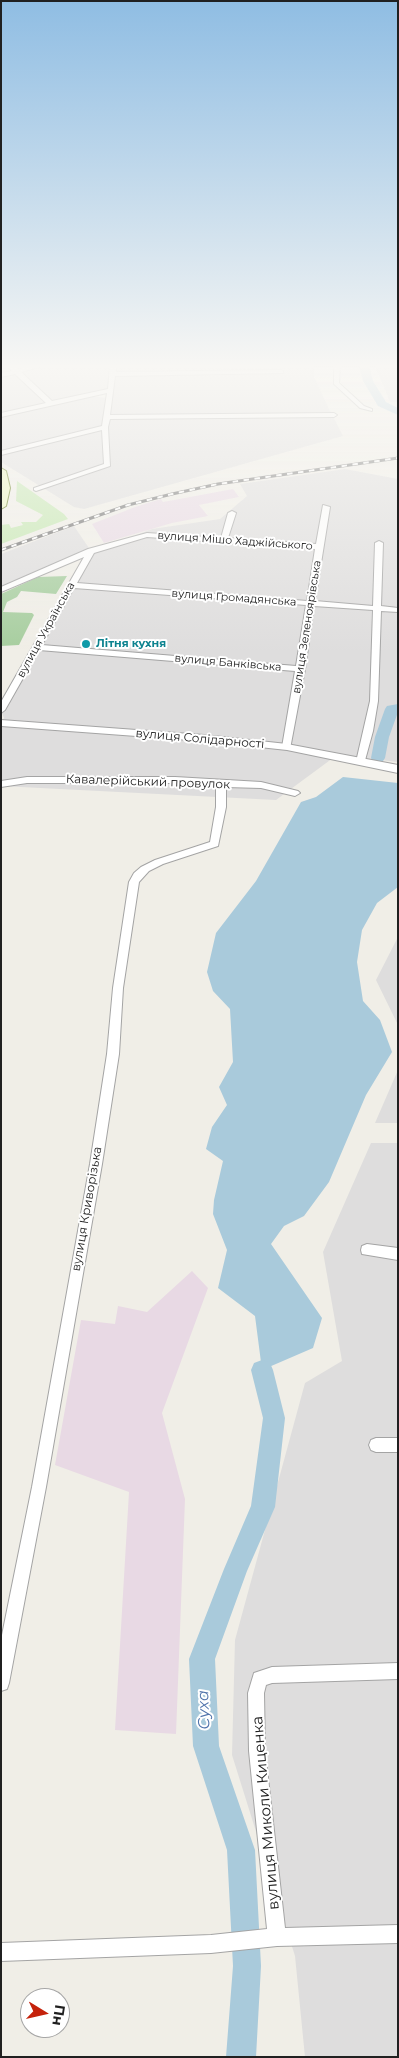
<!DOCTYPE html>
<meta charset="utf-8">
<style>
body{margin:0}
#map{position:relative;width:399px;height:2058px;overflow:hidden;background:#f0eee7;font-family:Montserrat,sans-serif}
canvas{display:block}
.frame{position:absolute;inset:0;border:2px solid #202020;pointer-events:none}
.north{position:absolute;left:20px;top:1988px;width:50px;height:50px;box-sizing:border-box;background:#fff;border:1px solid #a6a6a6;border-radius:50%;rotate:99deg;font-size:14px;font-weight:700;line-height:20px;text-align:center;color:#202020}
.north::after{content:'';display:block;margin:auto;width:18px;height:22px;background:#c5220b;clip-path:polygon(50% 0,100% 100%,50% 72%,0 100%)}
</style>
<div id="map">
<canvas width="399" height="2058"></canvas>
<div class="frame"></div>
<div class="north">Пн</div>
</div>
<script>
const context = document.querySelector('canvas').getContext('2d');
context.lineJoin = 'round';
function fill(path, color) {
  context.fillStyle = color;
  context.fill(path, 'evenodd');
}
function toPath(rows) {
  const path = new Path2D();
  for (const r of rows) {
    path.moveTo(r[0], r[1]);
    for (let i = 2; i < r.length; i += 2) path.lineTo(r[i], r[i + 1]);
  }
  return path;
}
function stroke(path, color, width, dash) {
  context.strokeStyle = color;
  context.lineWidth = width;
  context.lineCap = dash ? 'butt' : 'round';
  context.setLineDash(dash || []);
  context.stroke(path);
}
function label(font, color, halo, rows, align = 'center') {
  context.font = font + ' Montserrat,sans-serif';
  context.lineWidth = 4;
  context.setLineDash([]);
  context.textBaseline = 'middle';
  context.strokeStyle = halo;
  context.fillStyle = color;
  for (const [text, x, y, turn = 0] of rows) {
    context.save();
    context.translate(x, y);
    context.rotate((+turn || 0) * Math.PI / 180);
    context.textAlign = isNaN(turn) ? turn : align;
    if (halo) context.strokeText(text, 0, 0);
    context.fillText(text, 0, 0);
    context.restore();
  }
}
fill(toPath([
 [1,366,110,366,108,390,1,414],
 [116,366,314,366,314,377,331,413,110,416],
 [375,366,398,366,398,402,390,402],
 [92,396,106,398,104,418,333,416,343,436,84,509,74,507,1,462,1,416],
 [345,469,398,479,398,762,337,755,276,800,1,786,1,723,4,718,2,713,90,553,152,529,220,519,247,496,240,484],
 [74,526,91,551,1,590,1,554],
 [398,937,398,1025,376,980],
 [398,1070,398,1123,375,1123],
 [371,1143,398,1143,398,2057,305,2057,295,1956,232,1755,235,1640,305,1383,342,1361,323,1252]
]), '#dedddd');
fill(toPath([
 [233,489,239,497,199,505,208,516,172,523,104,543,92,524,135,507,161,499,163,502],
 [192,1271,208,1288,162,1413,185,1499,176,1734,115,1730,129,1492,55,1465,81,1320,115,1324,118,1306,147,1312]
]), '#e8d9e4');
fill(toPath([
 [17,481,64,514,68,519,1,544,1,525,9,524,11,528,23,525,21,522,36,522,43,515,16,501]
]), '#c4e7af');
fill(toPath([
 [67,576,56,594,21,591,17,597,7,602,3,612,32,613,34,615,19,645,1,646,1,594,38,577]
]), '#a6cd9e');
fill(toPath([
 [343,777,398,783,398,887,377,903,362,930,357,962,363,1001,380,1020,392,1052,366,1095,329,1182,304,1216,284,1226,271,1244,322,1318,313,1348,262,1370,255,1316,218,1288,227,1250,213,1214,214,1200,223,1161,206,1149,212,1127,227,1105,219,1087,233,1062,230,1009,213,991,207,972,216,933,256,881,301,802,316,797]
]), '#a9cadb');
fill(toPath([
 [359,366,369,366,373,381,386,402,398,408,398,415,378,406,363,381,359,366],
 [398,704,398,712,389,737,385,758,383,761,373,761,371,758,375,737,385,709,387,706,398,704],
 [262,1360,270,1363,273,1370,285,1418,275,1507,247,1571,215,1659,219,1746,255,1850,261,1966,256,2057,226,2057,233,1966,227,1850,193,1746,189,1659,224,1569,251,1506,263,1418,251,1370,254,1363,262,1360]
]), '#a9cadb');
const minor = toPath([
 [8,366,15,366,18,369,31,366,43,366,21,372,52,401,108,389,110,366,116,366,116,372,281,370,283,371,283,373,115,376,110,415,334,413,337,415,334,417,110,419,108,427,110,466,36,491,34,490,34,488,104,464,102,430,1,455,1,451,102,426,107,393,1,417,1,413,46,403,15,374,1,377,1,373,12,371,8,366],
 [334,366,340,366,339,383,364,406,372,409,372,411,360,408,334,384,334,366],
 [323,505,330,507,315,601,373,606,375,543,379,541,383,543,381,606,398,608,398,612,381,611,378,701,373,731,364,764,361,765,356,762,370,701,373,610,314,606,305,669,290,749,284,749,282,747,295,671,39,650,5,710,1,713,1,702,84,557,1,592,1,587,88,549,147,533,221,538,228,513,232,511,236,513,228,538,316,544,323,505],
 [147,537,315,549,307,601,77,583,94,553,147,537],
 [74,588,306,605,296,666,42,645,74,588],
 [27,777,175,777,261,782,298,791,300,793,295,796,261,788,226,787,226,807,218,846,163,864,149,871,139,882,123,988,119,1054,102,1164,46,1487,9,1683,7,1689,1,1691,1,1640,32,1487,90,1164,107,1054,113,988,129,882,134,873,141,867,155,860,210,842,216,807,216,787,175,783,27,783,1,787,1,781,27,777],
 [367,1244,398,1248,398,1260,362,1254,361,1250,362,1246,367,1244],
 [376,1438,398,1438,398,1452,376,1452,371,1450,369,1445,371,1440,376,1438],
 [398,1663,398,1679,272,1683,266,1685,264,1693,265,1751,285,1928,398,1925,398,1943,277,1946,211,1953,1,1961,1,1943,211,1935,267,1929,249,1751,248,1693,254,1673,272,1667,398,1663]
]);
const tertiary = toPath([
 [1,720,204,735,287,744,398,765,398,773,287,750,204,741,1,726,1,720]
]);
const secondary = toPath([
 [1,468,6,471,10,488,6,506,1,509,1,468]
]);
stroke(minor, '#a4a4a4', 2);
stroke(tertiary, '#a4a4a4', 2);
stroke(secondary, '#5b730b', 2);
fill(minor, '#fff');
fill(tertiary, '#fff');
fill(secondary, '#edf6be');
const rail = toPath([
 [1,550,128,505,172,494,218,484,398,458]
]);
stroke(rail, '#6e6e6e', 3);
stroke(rail, '#fff', 2, [5.5]);
const sky = context.createLinearGradient(0, 0, 0, 654);
sky.addColorStop(0, '#8fbde3');
sky.addColorStop(0.56, '#f8f7f4');
sky.addColorStop(1, '#f8f7f400');
context.fillStyle = sky;
context.fillRect(0, 0, 399, 654);
for (const [x, y, r, color] of [
 [86,644,5,"#0f9aa8"]
]) {
  const dot = new Path2D();
  dot.arc(x, y, r, 0, 2 * Math.PI);
  context.fillStyle = color;
  context.fill(dot);
  stroke(dot, '#fff', 2);
}
label('11px', '#202020', '#fff', [
 ["вулиця Мішо Хаджійського",235,541,4],
 ["вулиця Громадянська",234,598,4],
 ["вулиця Зеленоярівська",307,627,-81],
 ["вулиця Українська",46,630,-61],
 ["вулиця Банківська",228,663,5]
]);
label('bold 11px', '#0d838f', '#fff', [
 ["Літня кухня",96,644]
], 'left');
label('12px', '#202020', '#fff', [
 ["вулиця Солідарності",200,739,5],
 ["Кавалерійський провулок",148,782,2],
 ["вулиця Криворізька",87,1209,-80]
]);
label('15px', '#202020', '#fff', [
 ["вулиця Миколи Киценка",266,1813,-95]
]);
label('italic 16px', '#5073ab', '#fff', [
 ["Суха",204,1710,-92]
]);
</script>
